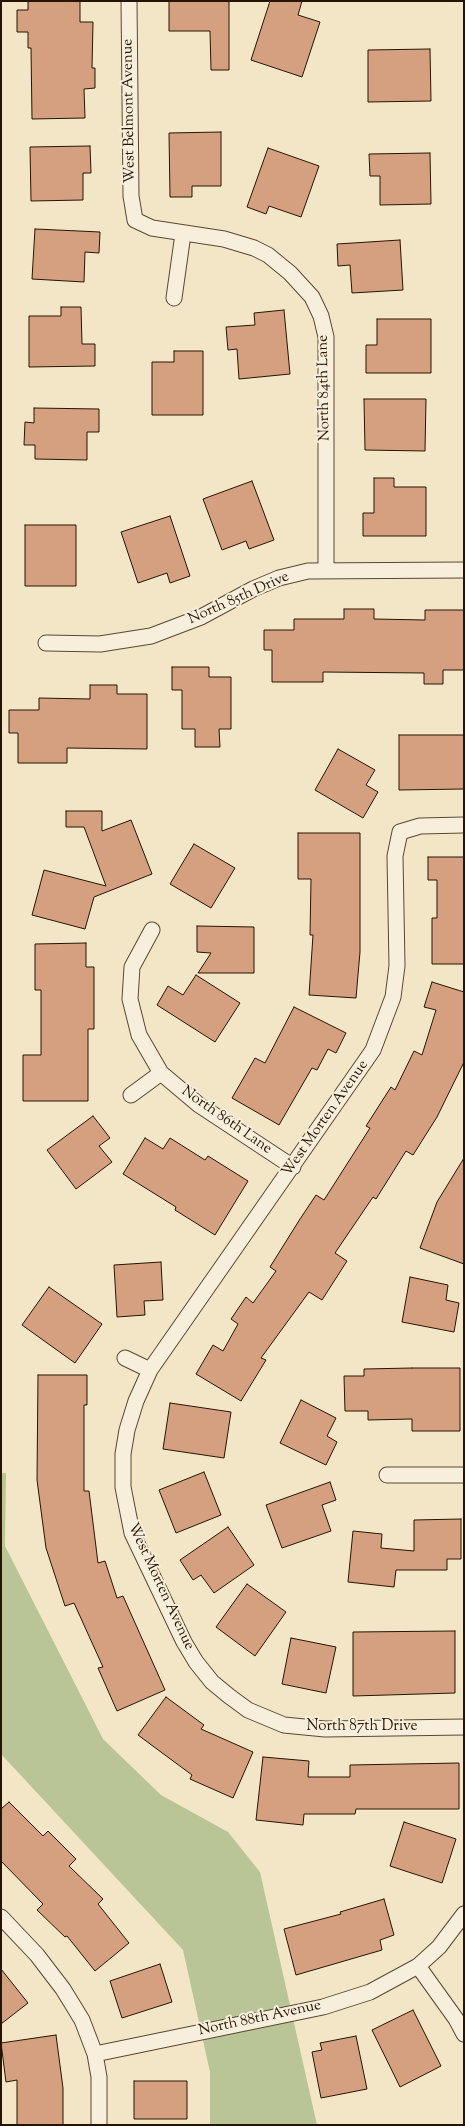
<!DOCTYPE html>
<style>
body{margin:0}
#map{position:relative;width:465px;height:2126px;overflow:hidden;background:#f3e6c7;font-family:"Sorts Mill Goudy",serif}
canvas{display:block}
.frame{position:absolute;inset:0;border:2px solid #261400;pointer-events:none}
</style>
<div id="map">
<canvas width="465" height="2126"></canvas>
<div class="frame"></div>
</div>
<script>
const context = document.querySelector('canvas').getContext('2d');
context.lineJoin = 'round';
function fill(path, color) {
  context.fillStyle = color;
  context.fill(path, 'evenodd');
}
function toPath(rows) {
  const path = new Path2D();
  for (const r of rows) {
    path.moveTo(r[0], r[1]);
    for (let i = 2; i < r.length; i += 2) path.lineTo(r[i], r[i + 1]);
  }
  return path;
}
function stroke(path, color, width, dash) {
  context.strokeStyle = color;
  context.lineWidth = width;
  context.lineCap = dash ? 'butt' : 'round';
  context.setLineDash(dash || []);
  context.stroke(path);
}
function label(font, color, halo, rows, align = 'center') {
  context.font = font + ' "Sorts Mill Goudy",serif';
  context.lineWidth = 4;
  context.setLineDash([]);
  context.textBaseline = 'middle';
  context.strokeStyle = halo;
  context.fillStyle = color;
  for (const [text, x, y, turn = 0] of rows) {
    context.save();
    context.translate(x, y);
    context.rotate((+turn || 0) * Math.PI / 180);
    context.textAlign = isNaN(turn) ? turn : align;
    if (halo) context.strokeText(text, 0, 0);
    context.fillText(text, 0, 0);
    context.restore();
  }
}
fill(toPath([
 [1,1473,6,1473,5,1546,103,1739,161,1795,228,1832,260,1872,317,2125,210,2125,210,2072,183,1950,1,1754]
]), '#bac597');
const building = toPath([
 [28,1,80,1,80,22,93,22,92,68,95,68,95,88,84,89,85,118,32,119,31,48,28,48,28,32,17,32,17,10,28,10,28,1],
 [169,1,229,1,229,70,211,70,210,31,169,31,169,1],
 [270,1,302,1,298,15,320,22,302,77,251,60,270,1],
 [430,49,431,101,368,102,368,50,430,49],
 [221,132,221,186,192,186,192,197,170,197,169,133,221,132],
 [90,146,91,173,83,173,83,200,31,201,30,147,90,146],
 [268,148,319,166,301,217,269,206,266,214,247,207,268,148],
 [430,153,431,204,380,205,380,176,370,176,369,154,430,153],
 [35,229,100,232,99,253,85,252,84,282,32,279,35,229],
 [400,240,403,290,352,293,350,265,338,266,337,244,400,240],
 [61,307,81,307,82,344,95,344,95,366,29,367,29,316,61,316,61,307],
 [284,310,290,374,239,379,237,349,228,350,226,327,255,325,254,313,284,310],
 [377,319,431,319,431,373,366,373,366,345,377,345,377,319],
 [174,351,203,351,203,415,152,415,152,362,174,362,174,351],
 [364,399,426,399,425,451,365,450,364,399],
 [34,408,99,409,99,432,87,432,87,460,35,459,35,445,24,445,25,422,34,423,34,408],
 [374,478,394,478,394,487,426,487,426,536,363,536,363,513,374,513,374,478],
 [252,481,274,540,249,549,246,541,222,550,203,499,252,481],
 [170,516,190,576,170,583,167,573,138,583,121,532,170,516],
 [25,525,76,525,76,586,25,586,25,525],
 [344,609,374,609,374,619,425,620,425,610,464,610,464,670,443,670,443,684,424,684,424,673,323,672,323,682,272,682,272,650,264,650,264,630,294,630,294,619,344,619,344,609],
 [172,667,209,667,209,677,231,677,231,729,219,729,220,747,195,747,195,729,182,729,182,690,172,690,172,667],
 [90,685,117,685,117,694,147,694,147,749,67,748,67,763,18,763,18,733,9,733,9,710,39,710,39,698,90,699,90,685],
 [399,735,464,735,464,789,399,790,399,735],
 [338,749,375,770,366,785,378,792,363,818,315,790,338,749],
 [66,811,102,811,102,831,131,820,152,874,94,897,85,929,32,915,44,870,106,886,84,827,66,827,66,811],
 [298,833,360,833,360,952,356,998,309,995,313,935,310,935,311,879,298,879,298,833],
 [194,844,235,868,211,908,170,884,194,844],
 [428,857,464,857,464,964,432,964,432,918,437,918,437,880,428,880,428,857],
 [197,926,254,927,254,973,198,973,211,953,197,952,197,926],
 [86,943,86,967,94,967,94,1029,88,1029,88,1101,23,1101,23,1055,41,1055,41,990,35,990,35,944,86,943],
 [196,975,240,1003,215,1042,157,1005,168,986,183,995,196,975],
 [432,982,464,992,464,1062,437,1117,413,1155,406,1151,376,1199,373,1197,335,1253,347,1261,322,1300,309,1292,261,1358,266,1360,241,1401,196,1374,213,1345,223,1351,238,1324,231,1319,246,1297,253,1303,276,1271,270,1267,300,1219,316,1195,324,1200,370,1128,366,1126,391,1087,395,1090,414,1051,422,1055,436,1010,424,1007,432,982],
 [294,1007,346,1033,336,1053,328,1049,317,1070,312,1068,279,1125,232,1098,255,1058,265,1063,294,1007],
 [93,1116,110,1138,99,1146,112,1162,76,1189,47,1150,93,1116],
 [145,1138,163,1149,170,1138,205,1160,208,1156,248,1181,215,1235,175,1210,176,1207,123,1174,145,1138],
 [464,1158,464,1264,420,1248,437,1202,464,1158],
 [161,1262,163,1300,144,1301,145,1315,117,1317,114,1265,161,1262],
 [410,1277,448,1285,446,1300,459,1303,454,1332,402,1322,410,1277],
 [49,1287,102,1324,75,1363,22,1325,49,1287],
 [412,1368,460,1368,460,1431,412,1431,412,1419,368,1420,368,1411,345,1411,344,1376,364,1376,364,1369,412,1368],
 [38,1375,87,1375,87,1405,84,1405,84,1491,89,1491,98,1563,105,1561,117,1598,123,1596,165,1690,117,1711,98,1668,103,1667,74,1603,65,1606,46,1548,37,1480,38,1375],
 [301,1400,336,1418,327,1436,337,1442,326,1465,280,1443,301,1400],
 [170,1403,231,1412,224,1458,163,1449,170,1403],
 [204,1472,221,1515,176,1533,159,1490,204,1472],
 [330,1482,336,1500,322,1505,331,1531,282,1548,266,1505,330,1482],
 [461,1519,461,1559,447,1559,447,1570,396,1570,394,1587,348,1582,353,1531,382,1534,381,1548,414,1551,414,1520,461,1519],
 [228,1527,254,1565,214,1593,201,1575,193,1580,180,1560,228,1527],
 [247,1584,286,1612,255,1656,216,1627,247,1584],
 [455,1631,455,1693,353,1696,353,1632,455,1631],
 [291,1638,336,1647,326,1693,282,1684,291,1638],
 [166,1697,204,1725,201,1729,253,1752,233,1798,190,1779,192,1775,138,1735,166,1697],
 [263,1757,309,1761,308,1777,350,1777,350,1765,459,1763,459,1809,356,1809,355,1814,304,1814,303,1825,256,1820,263,1757],
 [9,1802,43,1836,48,1831,76,1859,69,1866,103,1899,98,1904,129,1943,95,1971,67,1936,65,1937,37,1910,43,1904,1,1861,1,1809,9,1802],
 [404,1822,456,1839,442,1883,390,1866,404,1822],
 [384,1899,394,1935,380,1940,382,1950,296,1975,284,1929,341,1914,340,1912,384,1899],
 [160,1964,172,2002,122,2018,110,1981,160,1964],
 [1,1969,28,2003,1,2024,1,1969],
 [413,2010,441,2066,400,2087,372,2030,413,2010],
 [56,2035,63,2088,63,2125,17,2125,17,2080,6,2082,1,2043,56,2035],
 [356,2036,367,2089,321,2098,312,2052,322,2050,320,2043,356,2036],
 [134,2081,187,2081,187,2119,134,2119,134,2081]
]);
fill(building, '#d5a080');
stroke(building, '#261400', 1);
const street = toPath([
 [129,1,131,196,135,220,152,228,224,239,254,248,268,255,290,273,312,297,321,316,326,337,326,570],
 [174,298,183,234],
 [46,643,100,644,151,636,201,617,253,589,279,578,308,571,464,570],
 [464,825,420,826,400,832,395,856,397,966,393,997,373,1050,150,1370,136,1401,127,1430,123,1454,123,1487,132,1533,184,1642,196,1662,212,1682,229,1696,248,1710,284,1725,325,1729,464,1727],
 [152,930,132,967,130,999,139,1035,161,1073,199,1105,293,1167],
 [131,1095,161,1073],
 [125,1358,150,1370],
 [387,1475,464,1475],
 [1,1917,37,1955,63,1989,82,2020,95,2054,99,2077,99,2125],
 [418,1966,456,2019,464,2034],
 [95,2054,323,2007,370,1992,418,1966,439,1947,464,1914]
]);
stroke(street, '#594832', 17);
stroke(street, '#f7efdb', 15);
label('15px', '#261400', '#f7efdb', [
 ["West Belmont Avenue",130,111,-91],
 ["North 84th Lane",325,388,-91],
 ["North 85th Drive",239,599,-24],
 ["West Morten Avenue",326,1119,-55],
 ["North 86th Lane",226,1121,35],
 ["West Morten Avenue",160,1587,65],
 ["North 87th Drive",362,1727],
 ["North 88th Avenue",260,2019,-12]
]);
</script>
